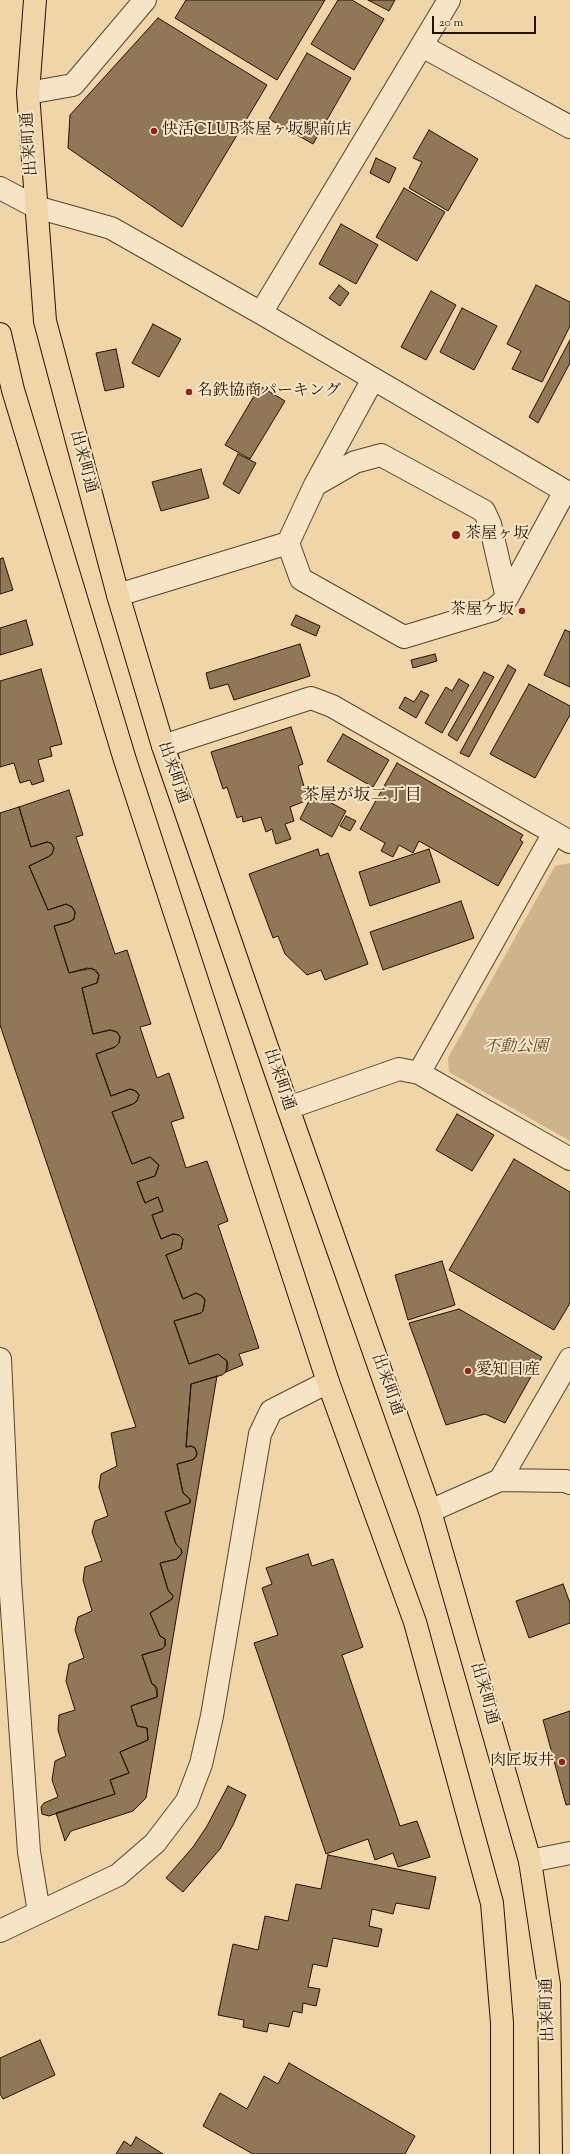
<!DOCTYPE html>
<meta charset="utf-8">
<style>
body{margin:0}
#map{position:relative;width:570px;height:2154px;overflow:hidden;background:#efd5a8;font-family:"Sorts Mill Goudy",serif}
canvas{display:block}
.scale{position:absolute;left:432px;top:16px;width:104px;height:18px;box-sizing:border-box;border:2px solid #261202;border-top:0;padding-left:5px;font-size:12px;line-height:14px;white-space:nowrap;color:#261202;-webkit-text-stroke:3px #f5e4c6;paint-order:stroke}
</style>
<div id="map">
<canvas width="570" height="2154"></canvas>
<div class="scale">20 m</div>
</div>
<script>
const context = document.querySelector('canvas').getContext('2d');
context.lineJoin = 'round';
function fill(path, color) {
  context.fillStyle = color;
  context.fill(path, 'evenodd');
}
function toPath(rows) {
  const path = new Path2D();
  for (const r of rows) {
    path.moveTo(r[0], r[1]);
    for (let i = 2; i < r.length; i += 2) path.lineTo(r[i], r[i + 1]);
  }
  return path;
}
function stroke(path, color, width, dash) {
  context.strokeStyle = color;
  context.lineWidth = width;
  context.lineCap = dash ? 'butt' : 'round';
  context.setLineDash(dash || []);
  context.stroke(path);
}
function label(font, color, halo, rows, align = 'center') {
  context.font = font + ' "Sorts Mill Goudy","Noto Serif JP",serif';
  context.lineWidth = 4;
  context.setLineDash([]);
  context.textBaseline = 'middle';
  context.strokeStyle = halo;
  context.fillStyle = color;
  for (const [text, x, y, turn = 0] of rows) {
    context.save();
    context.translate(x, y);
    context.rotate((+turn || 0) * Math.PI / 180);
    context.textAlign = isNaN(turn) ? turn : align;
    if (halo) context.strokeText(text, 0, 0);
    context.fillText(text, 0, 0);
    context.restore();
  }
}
fill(toPath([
 [570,863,570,1141,449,1072,448,1058,555,866]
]), '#cdb48c');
const building = toPath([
 [186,0,325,0,277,80,175,18,186,0],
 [338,0,352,0,384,19,354,70,311,44,338,0],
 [368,0,395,0,389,11,368,0],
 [158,18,267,85,182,227,68,148,70,115,158,18],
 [307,53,351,78,313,144,269,119,307,53],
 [429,130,478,159,448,211,409,188,422,162,413,158,429,130],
 [376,158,396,168,389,183,370,173,376,158],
 [404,188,445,212,417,261,376,237,404,188],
 [341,224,378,245,356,284,319,264,341,224],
 [339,285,349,293,340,306,329,298,339,285],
 [536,285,570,302,570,326,542,382,512,369,521,351,507,344,536,285],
 [431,291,456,305,426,360,401,347,431,291],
 [462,308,497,326,474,370,440,352,462,308],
 [153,324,181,339,159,377,132,363,153,324],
 [570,340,570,363,538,423,529,417,570,340],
 [116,349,124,387,105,391,96,353,116,349],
 [260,386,285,401,250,459,225,445,260,386],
 [238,454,256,463,239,494,223,484,238,454],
 [201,469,209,498,161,511,152,482,201,469],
 [3,558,13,590,0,594,0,559,3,558],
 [296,615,320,626,316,636,291,625,296,615],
 [26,620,33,645,0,655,0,628,26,620],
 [565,630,570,632,570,687,544,675,565,630],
 [300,644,310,676,234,700,228,684,210,689,206,673,300,644],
 [435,654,437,661,413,668,411,660,435,654],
 [508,665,516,670,469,757,460,753,508,665],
 [41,669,62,744,50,747,52,756,38,760,44,781,32,785,30,780,20,783,14,763,0,767,0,681,41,669],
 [484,672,494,677,457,741,448,735,484,672],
 [459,679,469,685,442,733,425,723,446,687,452,691,459,679],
 [529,684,570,706,570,715,535,778,490,754,529,684],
 [421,691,429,695,416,718,399,708,405,697,414,702,421,691],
 [291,727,303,764,298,766,308,800,290,807,294,821,285,824,291,839,276,844,272,829,266,832,261,817,243,822,242,816,237,818,227,787,223,789,211,752,291,727],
 [343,734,389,760,373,787,327,761,343,734],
 [397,763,523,835,520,840,523,842,498,886,419,841,413,853,399,845,393,857,381,851,385,843,360,829,397,763],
 [69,790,83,835,76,837,115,954,127,950,151,1024,140,1027,157,1078,169,1073,184,1118,171,1122,186,1168,207,1161,228,1221,218,1225,259,1348,239,1354,243,1365,226,1372,227,1361,218,1354,189,1364,174,1321,201,1313,203,1311,205,1300,202,1296,196,1293,183,1299,166,1255,181,1249,183,1239,179,1235,173,1234,161,1239,152,1215,163,1211,158,1197,145,1203,137,1182,155,1176,159,1165,150,1157,132,1164,112,1112,133,1104,137,1101,139,1095,136,1091,130,1089,111,1096,96,1054,115,1047,119,1043,120,1037,117,1032,110,1030,93,1034,82,988,97,983,99,975,96,970,87,968,69,973,54,926,69,922,74,919,75,912,72,907,66,904,48,910,29,866,48,857,52,854,54,848,51,843,47,842,31,847,19,807,69,790],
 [313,793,346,811,332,837,300,819,313,793],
 [19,807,31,847,47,842,51,843,54,848,52,854,48,857,29,866,48,910,66,904,72,907,75,912,74,919,69,922,54,926,69,973,92,968,99,975,97,983,82,988,93,1034,110,1030,117,1032,120,1037,119,1043,115,1047,96,1054,111,1096,130,1089,136,1091,139,1095,137,1101,133,1104,112,1112,132,1164,150,1157,159,1165,155,1176,137,1182,145,1203,158,1197,163,1211,152,1215,161,1239,173,1234,179,1235,183,1239,181,1249,166,1255,183,1299,196,1293,202,1296,205,1300,203,1311,201,1313,174,1321,189,1364,218,1354,227,1361,228,1367,226,1372,222,1375,191,1384,186,1447,191,1446,195,1448,197,1454,195,1458,192,1460,177,1464,183,1493,190,1499,190,1503,165,1512,176,1544,181,1549,182,1553,177,1559,160,1563,168,1590,173,1596,172,1599,150,1613,160,1636,165,1639,165,1646,162,1649,142,1655,152,1684,155,1685,157,1693,157,1697,131,1706,137,1726,147,1728,148,1740,120,1752,129,1773,110,1780,115,1794,49,1816,42,1814,41,1807,44,1803,58,1797,52,1780,55,1761,66,1756,58,1730,59,1715,75,1710,66,1681,69,1664,84,1658,75,1630,78,1617,92,1611,83,1580,85,1567,102,1561,92,1532,95,1521,108,1516,99,1487,101,1474,117,1466,111,1433,136,1427,0,1025,0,813,19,807],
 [346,816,356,821,350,831,340,826,346,816],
 [318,849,320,856,328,853,368,964,325,980,321,970,307,975,285,954,278,936,273,938,249,874,318,849],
 [429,849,440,882,370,906,359,872,429,849],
 [461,901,474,938,383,970,370,932,461,901],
 [457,1114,494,1135,472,1171,436,1150,457,1114],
 [514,1159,570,1192,570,1303,554,1330,449,1270,514,1159],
 [442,1261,455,1305,408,1320,395,1275,442,1261],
 [459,1309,542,1357,505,1423,485,1414,446,1425,409,1323,459,1309],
 [217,1376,146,1798,133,1811,71,1831,65,1841,56,1813,115,1794,110,1780,129,1773,120,1752,148,1740,147,1728,137,1726,131,1706,157,1697,157,1688,152,1684,142,1655,162,1649,165,1646,165,1639,160,1636,150,1613,172,1599,173,1596,168,1590,160,1563,177,1559,182,1553,181,1549,176,1544,165,1512,190,1503,190,1499,183,1493,177,1464,192,1460,195,1458,197,1454,195,1448,191,1446,186,1447,191,1384,217,1376],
 [308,1554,312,1566,333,1559,363,1647,342,1655,400,1826,417,1821,430,1857,398,1867,393,1853,375,1860,368,1839,326,1854,254,1643,278,1635,262,1588,272,1584,266,1568,308,1554],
 [563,1584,570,1603,570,1623,529,1638,516,1601,563,1584],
 [570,1711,570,1804,566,1805,543,1720,570,1711],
 [228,1786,246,1795,233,1825,220,1849,183,1892,166,1878,193,1847,207,1826,228,1786],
 [328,1855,436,1877,429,1909,396,1903,393,1914,372,1909,369,1926,382,1929,378,1947,333,1938,327,1967,313,1964,308,1987,320,1989,316,2006,303,2003,302,2013,293,2011,289,2027,269,2023,267,2032,243,2027,244,2020,218,2015,233,1944,258,1950,265,1916,288,1921,296,1884,321,1889,328,1855],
 [40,2040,55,2075,3,2099,0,2094,0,2058,40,2040],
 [289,2063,415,2136,405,2154,253,2154,203,2126,220,2093,247,2109,264,2076,278,2084,289,2063],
 [136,2137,163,2154,116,2154,124,2141,131,2146,136,2137]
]);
fill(building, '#8f7758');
stroke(building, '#261202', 1);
const minor = toPath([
 [422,46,570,127],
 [28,93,73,85,145,0],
 [0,188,36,207,111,228,261,313,570,494],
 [261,313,449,0],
 [373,379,315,485,288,543,301,579,404,637,493,610,507,598,565,491],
 [315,485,355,462,381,455,484,511,490,524,507,598],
 [118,595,288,543],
 [163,746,311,698,332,706,570,842],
 [419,1073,554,833],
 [288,1108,399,1069,419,1073,570,1159],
 [0,1359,10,1581],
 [500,1480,570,1359],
 [430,1511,500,1480,566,1481,570,1483],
 [0,1585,10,1581,29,1852,39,1912],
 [530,1861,570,1853],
 [0,1931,118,1875,155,1843,187,1801,201,1764,212,1716,260,1434,271,1411,328,1382]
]);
const major = toPath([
 [35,0,28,93,45,321,118,595,163,746,288,1108,430,1511,530,1861,549,1985,551,2154],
 [0,334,13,390,125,760,328,1382,415,1622,492,1903,502,2023,502,2154]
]);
stroke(minor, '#58432c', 24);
stroke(major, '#261202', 24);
stroke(minor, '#f5e4c6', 22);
stroke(major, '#efd5a8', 22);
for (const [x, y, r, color] of [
 [154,131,4,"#8f2418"],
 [189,392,4,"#8f2418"],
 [456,535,5,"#8f2418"],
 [522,611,4,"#8f2418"],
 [468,1371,4,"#8f2418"],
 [562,1762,4,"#8f2418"]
]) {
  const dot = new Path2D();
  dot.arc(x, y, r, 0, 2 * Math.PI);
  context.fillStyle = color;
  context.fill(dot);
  stroke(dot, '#f5e4c6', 1.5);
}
label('16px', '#261202', '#f5e4c6', [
 ["快活CLUB茶屋ヶ坂駅前店",162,131],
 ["名鉄協商パーキング",197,392],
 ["茶屋ヶ坂",465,535],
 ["茶屋ケ坂",514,611,"right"],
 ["愛知日産",476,1371],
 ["肉匠坂井",554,1762,"right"]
], 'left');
label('16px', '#261202', '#f5e4c6', [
 ["出来町通",31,144,-94],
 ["出来町通",82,462,75],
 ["出来町通",172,773,71],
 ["出来町通",278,1080,71],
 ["出来町通",386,1385,70],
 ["出来町通",483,1694,74],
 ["出来町通",549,2010,-92]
]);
label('italic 16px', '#604b32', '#f5e4c6', [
 ["不動公園",516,1048]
]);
label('17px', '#261202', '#f5e4c6', [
 ["茶屋が坂二丁目",362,797]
]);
</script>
